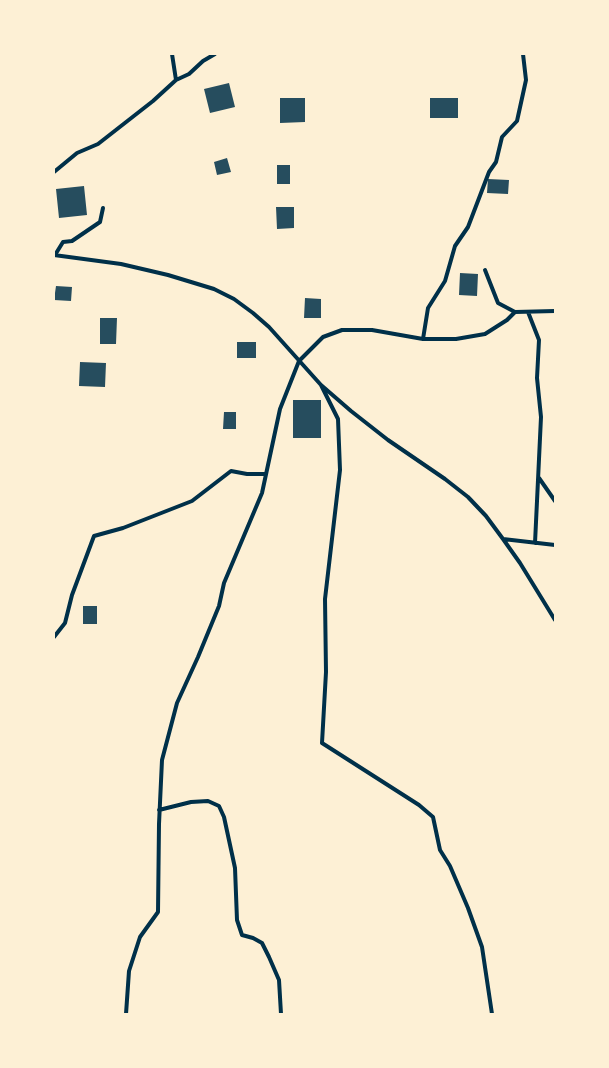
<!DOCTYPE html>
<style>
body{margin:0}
#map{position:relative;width:609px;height:1068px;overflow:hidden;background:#fdf0d5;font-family:Helvetica,sans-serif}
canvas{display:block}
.frame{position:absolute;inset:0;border:55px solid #fdf0d5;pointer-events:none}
</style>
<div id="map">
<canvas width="609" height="1068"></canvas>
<div class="frame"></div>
</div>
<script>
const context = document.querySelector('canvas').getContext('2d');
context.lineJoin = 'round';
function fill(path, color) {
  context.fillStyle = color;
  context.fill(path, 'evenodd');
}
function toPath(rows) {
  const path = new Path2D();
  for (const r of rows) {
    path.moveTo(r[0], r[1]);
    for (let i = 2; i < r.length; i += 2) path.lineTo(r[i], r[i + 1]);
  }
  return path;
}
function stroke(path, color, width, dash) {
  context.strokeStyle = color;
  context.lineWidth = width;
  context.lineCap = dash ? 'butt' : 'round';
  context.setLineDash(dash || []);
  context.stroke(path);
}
fill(toPath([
 [229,83,235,107,210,113,204,89],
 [280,98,305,98,305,122,280,123],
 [430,98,458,98,458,118,430,118],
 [227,158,231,172,217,175,214,162],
 [277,165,290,165,290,184,277,184],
 [488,179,509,180,508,194,487,193],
 [84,186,87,215,59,218,56,189],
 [276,207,294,207,294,228,277,229],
 [460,273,478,274,477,296,459,295],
 [56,286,72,287,71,301,54,300],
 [305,298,321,299,321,318,304,318],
 [100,318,117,318,116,344,100,344],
 [237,342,256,342,256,358,237,358],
 [80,362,106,363,105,387,79,386],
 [293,400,321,400,321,438,293,438],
 [224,412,236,412,236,429,223,429],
 [83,606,97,606,97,624,83,624]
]), '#264d5e');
stroke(toPath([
 [172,54,176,80],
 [54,172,77,153,98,144,153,101,176,80,189,74,203,61,215,54],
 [54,255,121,264,168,275,214,289,234,299,253,313,269,327,321,385,351,411,388,440,445,479,468,497,486,516,503,539,520,563,555,620],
 [55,255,63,242,72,241,100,222,103,208],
 [485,270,498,303,515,312],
 [528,312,539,340,537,378,541,417,535,543],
 [423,339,428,308,445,281,455,246,468,227,489,172,496,162,502,137,517,121,526,80,523,54],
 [321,385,338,419,340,470,325,599,326,672,322,743,419,805,433,817,440,850,450,866,468,908,482,947,492,1014],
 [539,478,555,501],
 [503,539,555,545],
 [54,637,65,623,72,595,94,536,123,528,192,501,231,471,247,474,266,474],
 [159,810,191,802,208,801,219,806,224,817,235,868,237,920,242,935,253,938,262,943,269,957,279,980,281,1014],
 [126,1014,129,971,140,937,158,912,159,824,162,760,177,703,198,657,219,606,224,583,262,493,280,409,299,361,323,337,342,330,372,330,423,339,456,339,485,334,507,320,515,312,555,311]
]), '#003049', 4);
</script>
